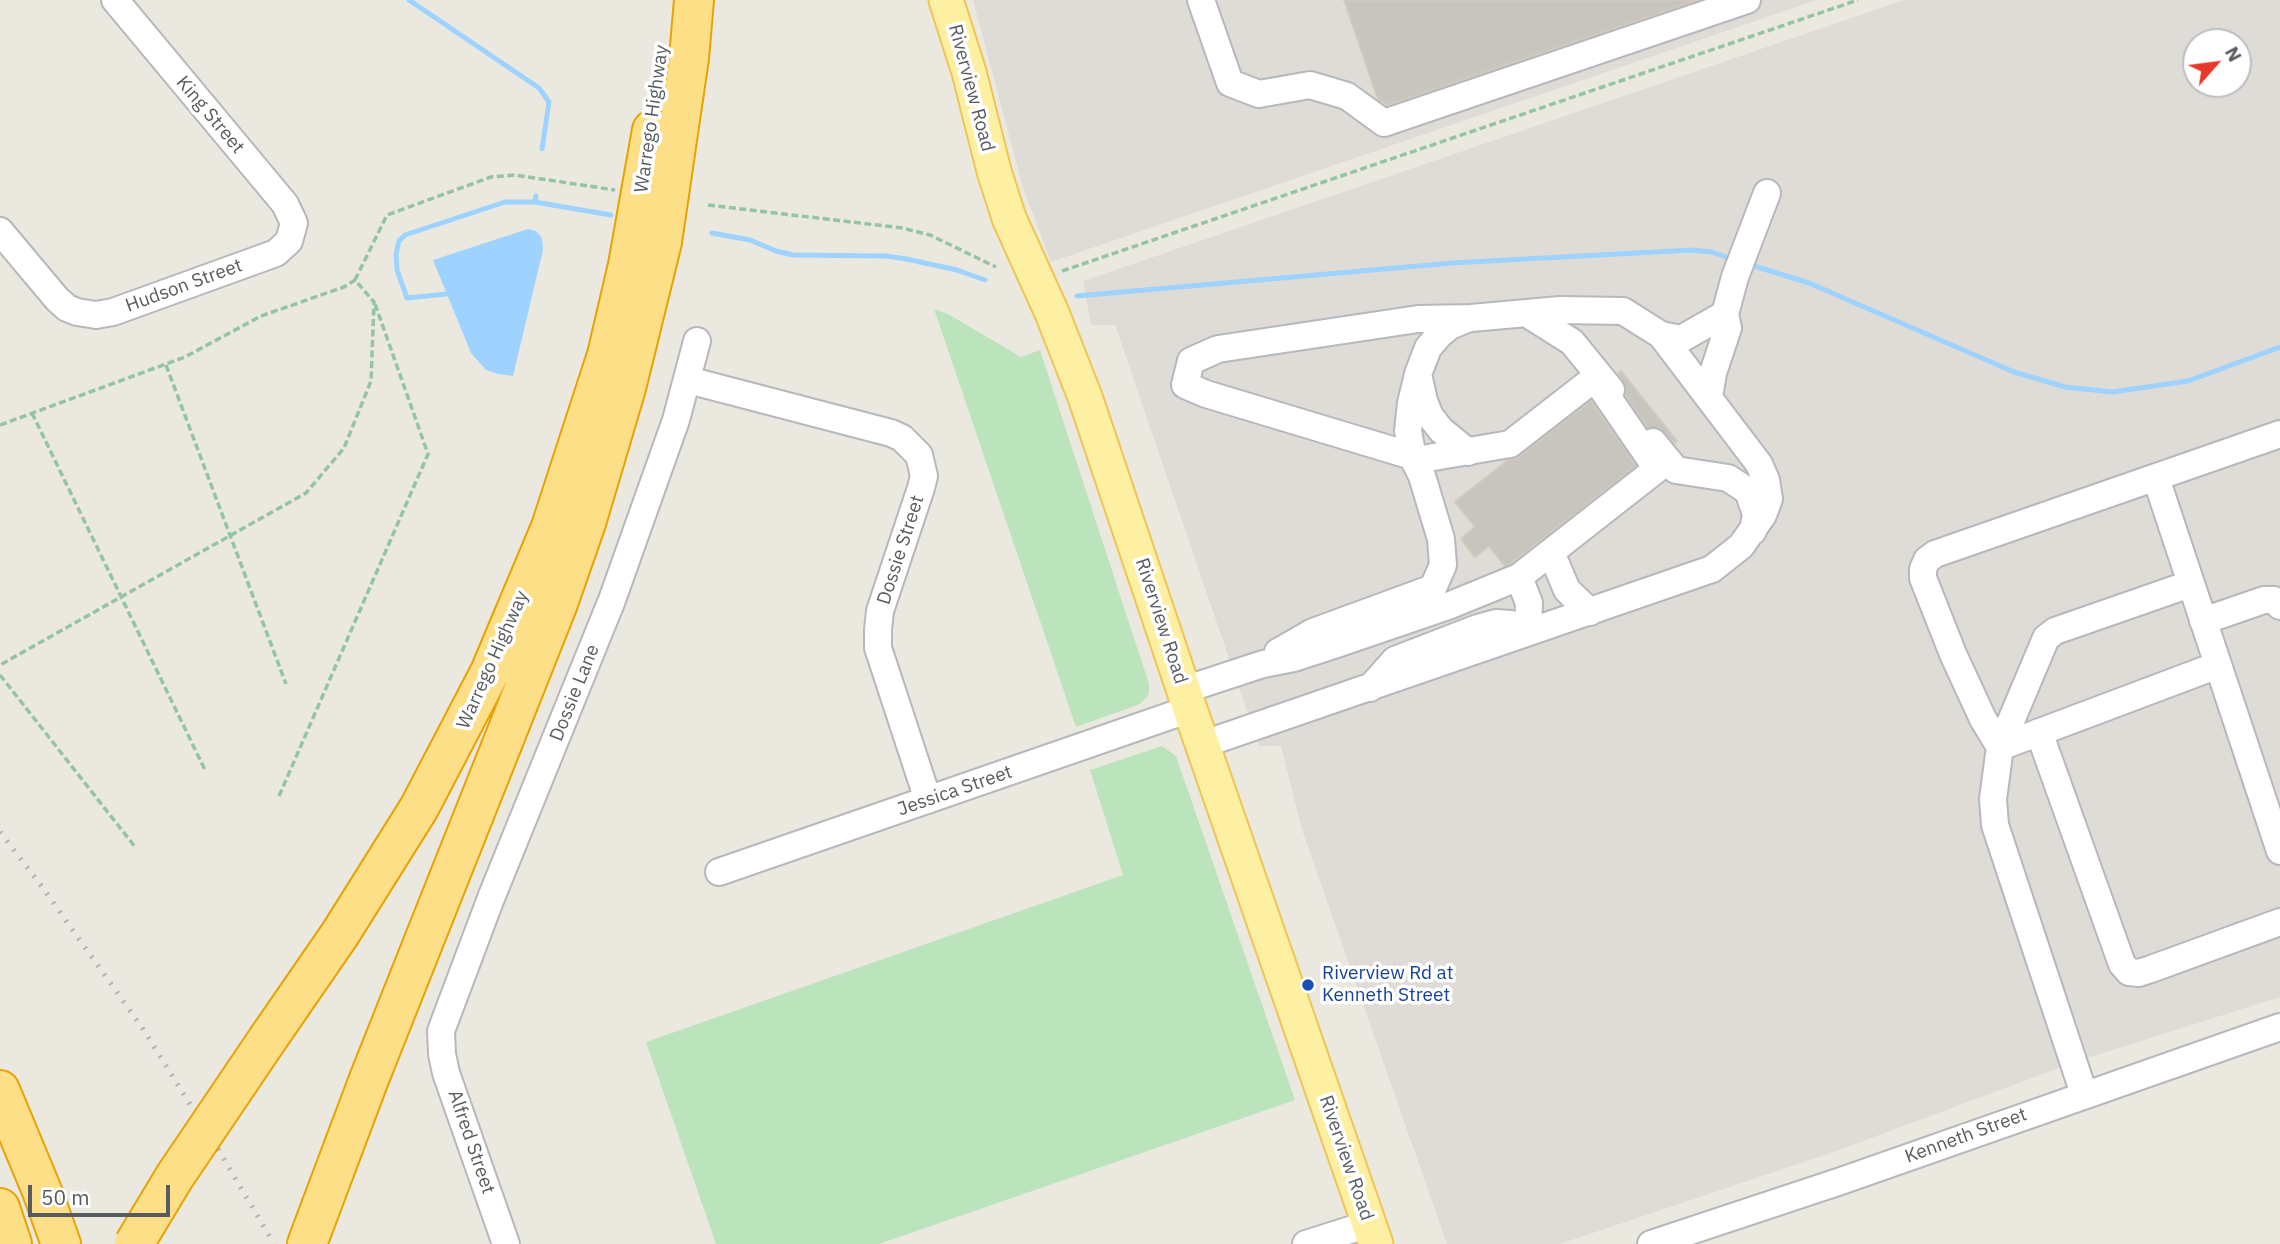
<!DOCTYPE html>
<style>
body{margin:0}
#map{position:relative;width:2280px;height:1244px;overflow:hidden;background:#ebe9df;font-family:"IBM Plex Sans",sans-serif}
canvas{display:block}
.north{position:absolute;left:2182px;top:28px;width:70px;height:70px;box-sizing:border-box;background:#fff;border:2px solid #bcbebf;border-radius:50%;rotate:62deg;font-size:19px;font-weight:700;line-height:28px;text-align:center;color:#585c60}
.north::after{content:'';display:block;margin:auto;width:24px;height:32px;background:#e73a2a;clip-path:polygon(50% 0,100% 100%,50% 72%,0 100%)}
.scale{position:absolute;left:28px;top:1185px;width:142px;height:32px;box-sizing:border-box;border:4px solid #585c60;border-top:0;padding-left:9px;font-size:21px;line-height:24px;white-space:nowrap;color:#585c60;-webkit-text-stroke:5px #fff;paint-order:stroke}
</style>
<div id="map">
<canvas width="2280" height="1244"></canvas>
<div class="north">N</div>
<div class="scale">50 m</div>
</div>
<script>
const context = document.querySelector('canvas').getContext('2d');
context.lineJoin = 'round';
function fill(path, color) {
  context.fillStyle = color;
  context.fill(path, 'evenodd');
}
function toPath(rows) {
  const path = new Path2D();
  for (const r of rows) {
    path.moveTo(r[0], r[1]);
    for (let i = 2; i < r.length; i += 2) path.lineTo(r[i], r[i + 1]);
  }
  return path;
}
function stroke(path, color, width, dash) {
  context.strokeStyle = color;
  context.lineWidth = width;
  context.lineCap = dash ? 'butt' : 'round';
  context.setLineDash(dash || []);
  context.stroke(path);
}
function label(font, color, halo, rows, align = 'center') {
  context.font = font + ' "IBM Plex Sans",sans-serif';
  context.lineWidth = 7;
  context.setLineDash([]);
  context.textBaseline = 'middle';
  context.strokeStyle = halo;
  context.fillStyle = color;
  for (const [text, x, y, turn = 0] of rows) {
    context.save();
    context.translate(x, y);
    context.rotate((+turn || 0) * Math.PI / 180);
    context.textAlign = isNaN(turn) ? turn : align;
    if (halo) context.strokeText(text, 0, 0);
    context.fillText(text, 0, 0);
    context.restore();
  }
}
fill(toPath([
 [973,0,1817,0,1051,262,1023,188],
 [1904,0,2280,0,2280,997,2075,1062,1831,1153,1560,1244,1447,1244,1302,830,1281,746,1259,746,1115,325,1091,325,1083,281],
 [2196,42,2238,42,2238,84,2196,84]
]), '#dfdcd7');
fill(toPath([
 [934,309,948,314,1021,357,1040,350,1149,684,1149,694,1140,704,1076,727],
 [1162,746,1176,756,1295,1100,879,1244,716,1244,646,1042,1123,875,1090,770]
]), '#bbe4bc');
fill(toPath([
 [528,229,536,231,542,238,543,250,513,376,498,374,486,370,471,353,433,260]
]), '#9dd3fe');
stroke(toPath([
 [409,0,539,88,549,102,542,149],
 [536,196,535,202,611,215],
 [712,233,750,240,776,251,793,255,886,256,906,259,957,270,985,280],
 [1748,264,1809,283,2014,372,2065,387,2112,392,2188,381,2280,347],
 [446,294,407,298,397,270,396,254,399,241,405,235,505,202,535,202],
 [1077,296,1452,263,1691,250,1712,252,1732,259]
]), '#9dd3fe', 5);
const building = toPath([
 [1344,0,1698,0,1387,105,1378,99,1344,0],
 [1621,371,1677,441,1674,443,1659,428,1648,428,1626,395,1626,387,1618,373,1621,371],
 [1591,401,1636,466,1511,563,1505,566,1489,546,1475,557,1461,539,1475,527,1455,502,1508,460,1520,456,1591,401]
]);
fill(building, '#c8c5bf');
stroke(building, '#d0cabe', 2);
const minor = toPath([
 [1201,0,1230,83,1259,94,1310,85,1347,96,1384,123,1747,0],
 [0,231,57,299,67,308,77,312,96,315,113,312,276,253,289,241,294,223,285,204,115,0],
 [1526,313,1572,342,1611,390],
 [1467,319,1450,326,1439,335,1428,348,1418,374,1424,401,1430,416,1441,430,1468,452],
 [1661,335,1681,339,1725,314],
 [688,380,891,433,902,438,919,455,924,476,921,488,880,611,878,630,878,648,883,663,928,800],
 [1709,397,1713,373,1728,328,1725,314,1735,277,1767,193],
 [1653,442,1676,470,1728,478,1748,491,1756,514,1753,531],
 [2156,478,2280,851],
 [1551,552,1567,590,1590,612],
 [2203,621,2264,600,2274,600,2280,606],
 [1278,652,1313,632,1433,588,1443,565,1441,539,1422,476,1413,458,1408,431,1411,403,1418,374],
 [2218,665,2000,747,1983,719,1953,654,1923,578,1923,569,1927,560,1935,554,2280,434],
 [1370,688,1395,660,1478,628,1496,623,1511,624,1528,632,1529,603,1519,577],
 [1184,690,1263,664,1294,658,1337,644,1448,606,1519,577,1657,469,1596,380,1586,385,1510,444,1422,459,1206,394,1185,385,1191,361,1218,349,1418,319,1471,318,1560,310,1623,311,1661,335,1759,464,1766,480,1769,499,1763,515,1741,546,1712,569,1204,744],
 [2039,732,2122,964,2129,972,2139,973,2151,969,2280,922],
 [719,872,1190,709],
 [2084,1094,1995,825,1993,799,2000,747,2046,638,2055,631,2190,584],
 [506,1244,446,1073,442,1054,441,1031,491,898,612,600,676,420,697,341],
 [1306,1244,1369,1224],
 [1651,1244,1841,1181,2280,1027]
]);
const major = toPath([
 [946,0,969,72,994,171,1009,218,1052,313,1085,397,1190,709,1376,1244]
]);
const highway = toPath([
 [269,1037,340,934,419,808,490,672,551,527,607,355,628,265,652,130],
 [0,1090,42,1191,61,1244],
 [0,1208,12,1244],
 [307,1244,369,1079,557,606,586,523,626,388,662,242,689,58,694,0]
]);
stroke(minor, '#b5b8bc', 30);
stroke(major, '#efc654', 37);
stroke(highway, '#e8a302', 42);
stroke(toPath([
 [708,205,902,228,930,235,996,267],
 [1062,271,1858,0],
 [355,280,387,215,491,177,515,175,615,190],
 [166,365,286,684],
 [32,413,206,772],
 [0,425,185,357,261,316,344,287,355,280,374,302,371,381,344,448,306,493,0,665],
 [0,675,136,848],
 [279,796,428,454,375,304]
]), '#94c4a2', 3.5, [7, 3.5]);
stroke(minor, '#fff', 26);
stroke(major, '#fef0a2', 33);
stroke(highway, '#fcdf86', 38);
stroke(toPath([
 [0,832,40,884,143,1029,218,1149,274,1244]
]), '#b1b2b2', 5, [2, 9]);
const highwayBridge = toPath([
 [134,1244,175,1176,269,1037]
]);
stroke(highwayBridge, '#e8a302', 42, []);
stroke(highwayBridge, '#fcdf86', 38);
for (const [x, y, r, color] of [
 [1308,985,7,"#1a4fb4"]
]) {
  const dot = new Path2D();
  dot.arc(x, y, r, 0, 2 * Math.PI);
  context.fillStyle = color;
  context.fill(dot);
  stroke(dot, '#fff', 2.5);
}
label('19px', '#585c60', '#fff', [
 ["Riverview Road",971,88,75],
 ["King Street",210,115,50],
 ["Warrego Highway",652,119,-82],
 ["Hudson Street",184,286,-20],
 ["Dossie Street",901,550,-72],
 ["Riverview Road",1161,621,72],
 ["Warrego Highway",493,660,-66],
 ["Dossie Lane",575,693,-68],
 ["Jessica Street",955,791,-19],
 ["Kenneth Street",1966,1136,-20],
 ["Alfred Street",471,1142,71],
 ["Riverview Road",1346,1158,71]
]);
label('19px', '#164399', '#fff', [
 ["Riverview Rd at",1322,974],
 ["Kenneth Street",1322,996]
], 'left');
</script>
